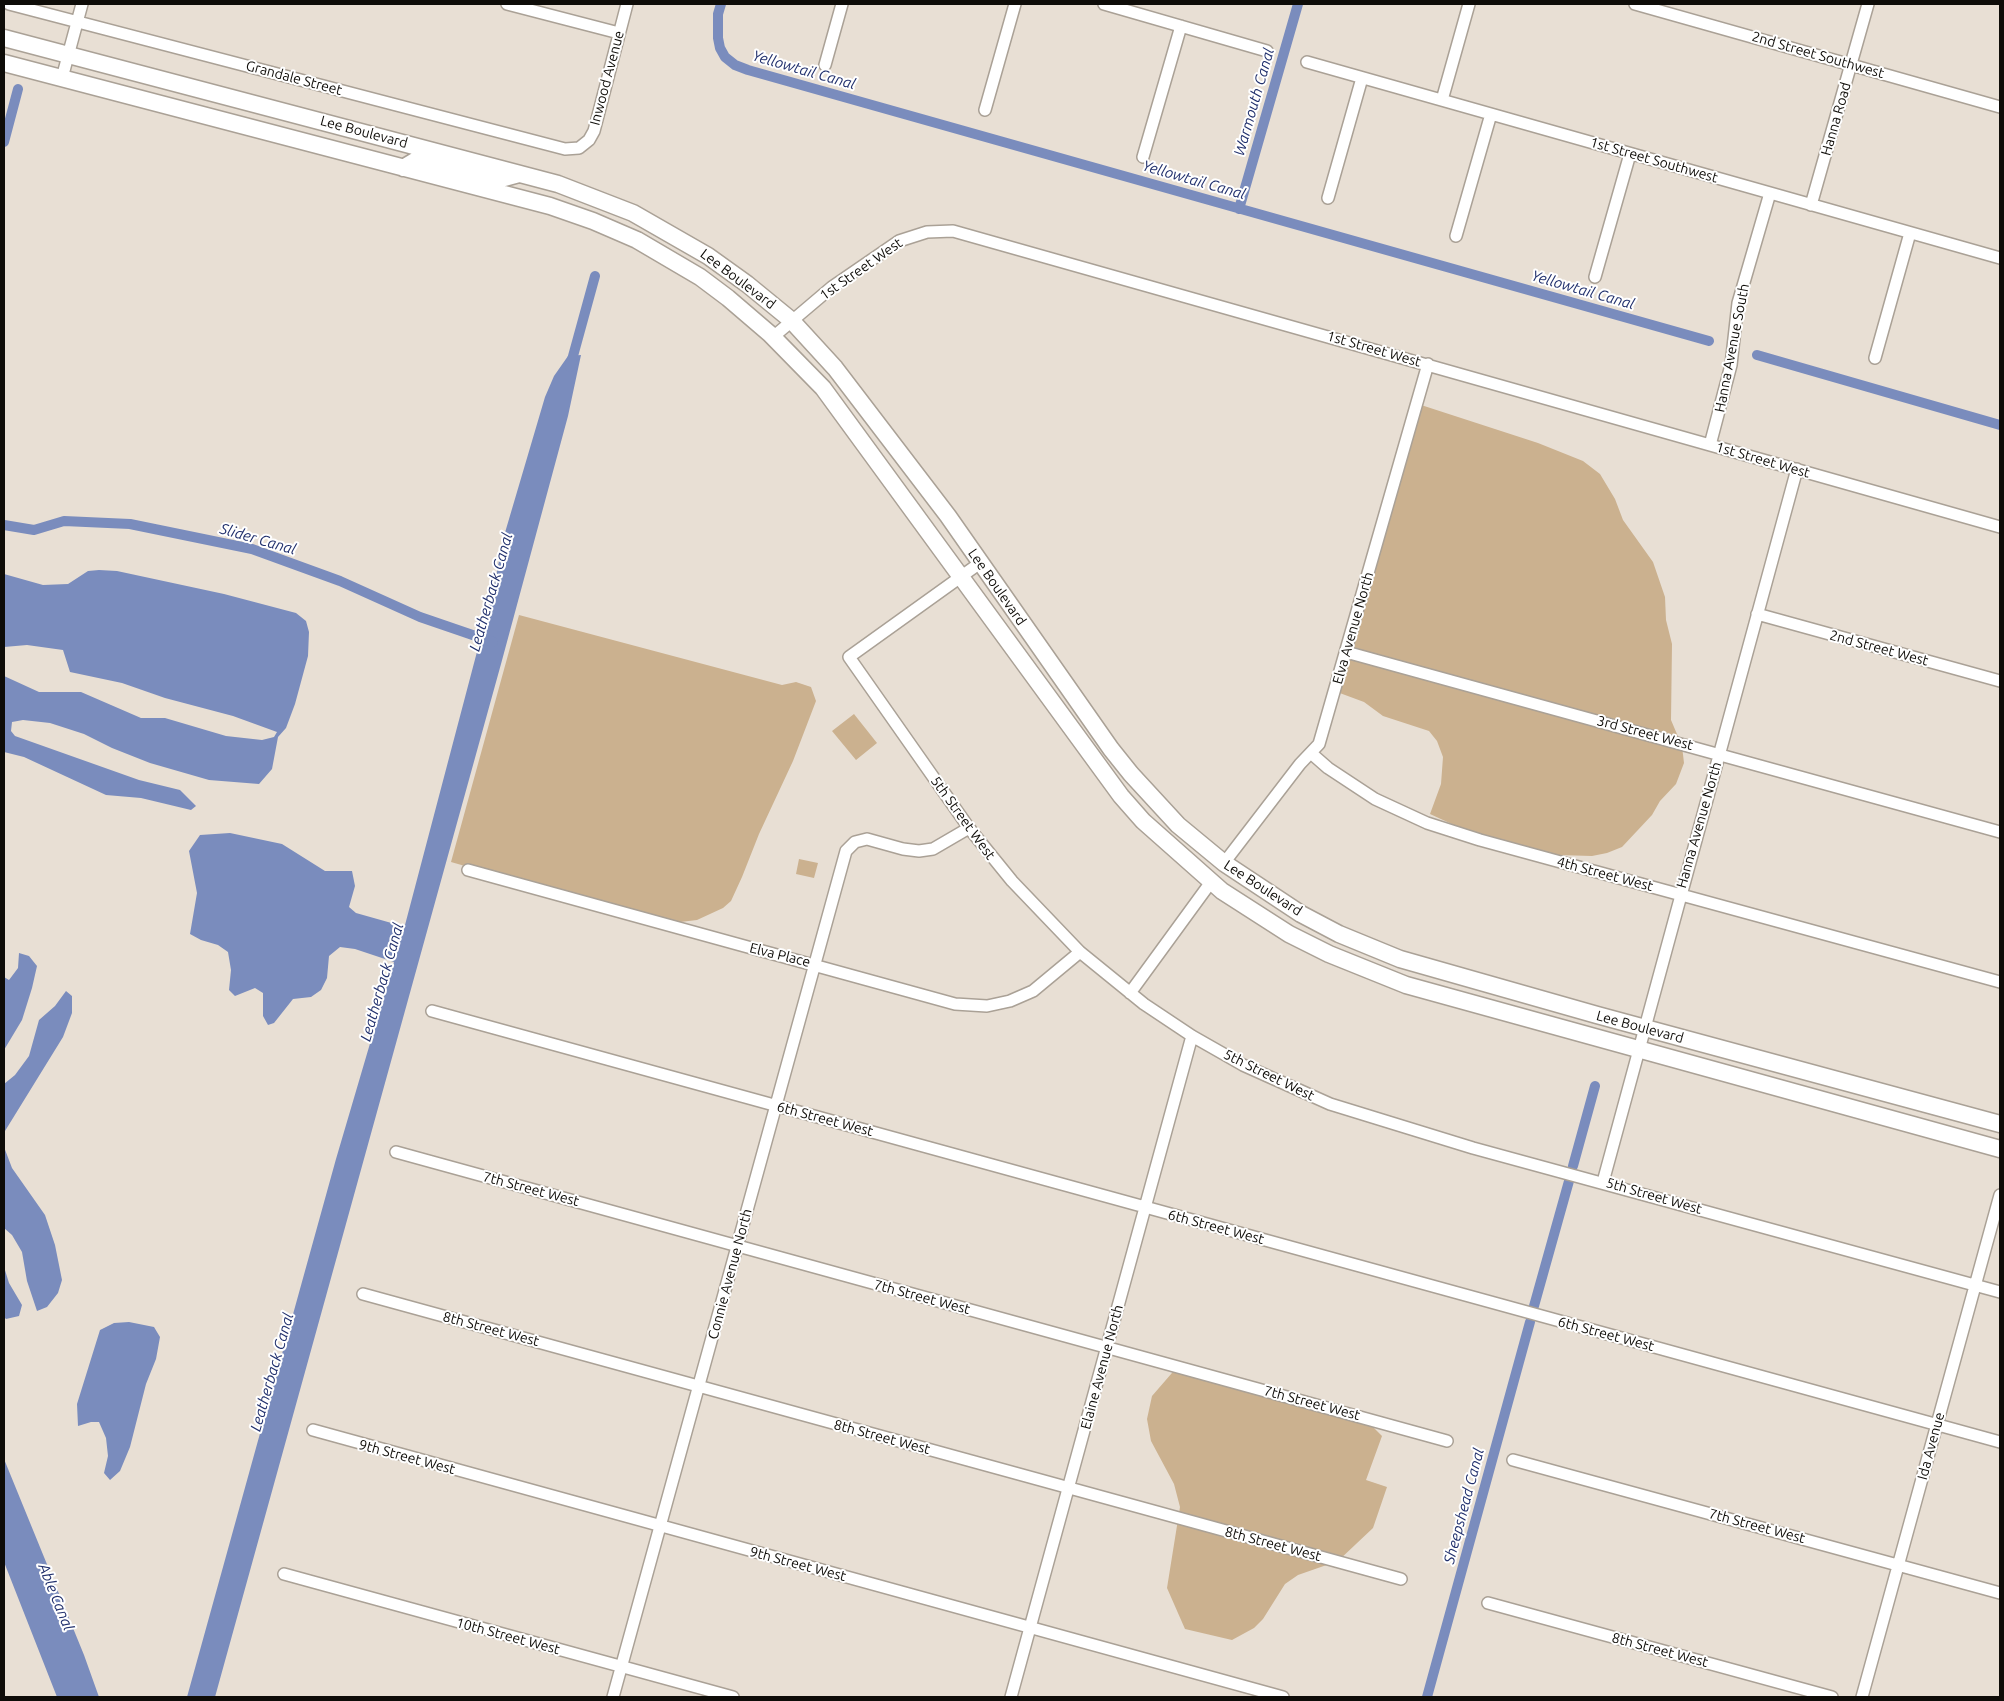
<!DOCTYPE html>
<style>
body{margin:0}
#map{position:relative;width:2004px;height:1701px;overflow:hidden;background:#e8dfd4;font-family:Ubuntu,sans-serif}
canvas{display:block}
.frame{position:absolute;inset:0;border:5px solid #0e0c08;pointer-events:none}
</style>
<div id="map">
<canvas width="2004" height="1701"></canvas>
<div class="frame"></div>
</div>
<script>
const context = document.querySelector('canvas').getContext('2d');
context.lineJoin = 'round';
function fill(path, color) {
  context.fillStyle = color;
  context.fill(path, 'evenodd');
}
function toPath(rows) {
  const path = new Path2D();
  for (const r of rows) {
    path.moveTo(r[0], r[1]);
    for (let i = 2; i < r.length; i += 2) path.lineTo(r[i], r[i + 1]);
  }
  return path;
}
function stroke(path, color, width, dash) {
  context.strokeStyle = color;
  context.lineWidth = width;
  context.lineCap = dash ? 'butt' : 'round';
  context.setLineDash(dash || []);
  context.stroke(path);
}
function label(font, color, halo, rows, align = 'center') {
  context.font = font + ' Ubuntu,sans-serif';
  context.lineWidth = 4;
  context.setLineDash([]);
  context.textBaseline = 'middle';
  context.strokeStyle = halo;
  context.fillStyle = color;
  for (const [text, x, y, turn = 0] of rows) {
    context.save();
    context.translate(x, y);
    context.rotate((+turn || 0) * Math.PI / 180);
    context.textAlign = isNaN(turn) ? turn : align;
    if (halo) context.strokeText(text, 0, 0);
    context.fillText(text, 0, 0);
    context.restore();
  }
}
fill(toPath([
 [1418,404,1538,443,1583,461,1600,474,1615,499,1623,520,1653,562,1665,597,1666,620,1672,644,1671,720,1682,746,1684,763,1676,784,1660,801,1652,815,1622,847,1607,853,1592,856,1558,855,1469,832,1430,814,1441,784,1443,757,1437,741,1429,731,1383,716,1364,702,1337,692],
 [519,615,782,685,796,682,811,687,816,701,793,761,759,834,742,877,731,901,723,908,697,920,672,923,653,920,451,862],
 [854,714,877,743,856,760,832,731],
 [799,859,818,863,814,878,796,874],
 [1178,1366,1364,1418,1382,1436,1366,1480,1387,1487,1373,1528,1338,1561,1298,1575,1285,1584,1263,1619,1254,1628,1232,1640,1185,1629,1167,1588,1180,1507,1174,1484,1151,1441,1147,1419,1152,1396]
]), '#cbb18f');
fill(toPath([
 [581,355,568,416,501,664,215,1697,187,1697,336,1159,394,962,355,949,340,947,329,956,327,978,321,990,311,997,293,999,274,1023,268,1025,263,1016,263,993,255,988,235,996,229,990,231,970,228,952,218,945,201,940,190,934,197,893,189,851,200,835,230,833,282,844,325,871,352,871,355,886,349,907,356,913,395,924,405,925,493,591,504,536,545,397,554,376,568,356],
 [99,570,117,571,224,594,296,613,306,621,309,632,308,656,295,704,286,728,278,737,272,769,259,784,209,780,150,763,112,748,84,734,50,723,23,720,12,722,11,731,15,736,139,780,180,790,196,806,191,810,141,798,106,795,24,757,4,752,4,676,39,692,81,692,141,718,165,718,226,736,262,740,274,737,277,732,233,716,165,698,122,683,70,672,63,650,27,645,4,647,4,574,43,585,68,584,88,571],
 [19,953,29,956,37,966,32,988,22,1020,4,1050,4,977,9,980,18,968],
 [66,991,72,996,72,1013,63,1037,5,1131,4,1144,4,1084,15,1075,29,1056,39,1020,55,1006],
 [4,1147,12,1168,45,1215,55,1245,62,1280,58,1293,47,1307,37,1311,27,1281,22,1252,12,1235,4,1228],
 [4,1267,9,1283,22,1305,19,1316,6,1319,4,1317],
 [129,1322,154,1327,160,1337,156,1359,146,1384,130,1447,120,1471,110,1480,104,1473,108,1456,106,1438,99,1422,91,1422,78,1426,77,1404,100,1330,114,1323],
 [4,1459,84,1655,99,1697,57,1697,4,1562]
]), '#7a8cbd');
stroke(toPath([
 [721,4,718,14,718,38,720,48,725,57,735,65,748,70,1709,341],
 [4,142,18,89],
 [1239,209,1298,4],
 [1757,355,2000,425],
 [570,367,595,276],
 [4,525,34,530,64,521,130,524,252,549,340,581,420,617,493,642],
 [1573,1166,1595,1086],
 [1534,1306,1569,1181],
 [1427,1697,1530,1322]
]), '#7a8cbd', 10);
const street = toPath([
 [9,4,565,149,579,148,589,140,594,131,627,4],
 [507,4,619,33],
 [1104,4,1267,51],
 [1635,4,2000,107],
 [1307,62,2000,258],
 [825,65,842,4],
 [62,78,82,4],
 [1442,100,1469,4],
 [985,110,1015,4],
 [1143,157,1181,26],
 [1328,198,1362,78],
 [1811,205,1868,4],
 [1456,236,1491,114],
 [1595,277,1630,154],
 [773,337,832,287,899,241,927,232,953,231,2000,527],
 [1875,358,1910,233],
 [1710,445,1731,365,1738,303,1770,193],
 [980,563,849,657,969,828,1012,881,1080,952,1144,1004,1192,1036,1243,1065,1330,1104,1473,1148,2000,1292],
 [1757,614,2000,681],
 [1346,652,2000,832],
 [1312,754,1328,768,1375,799,1427,823,1480,840,2000,982],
 [1224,863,1300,764,1319,744,1428,364],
 [468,870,955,1004,987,1006,1010,1001,1033,991,1080,952],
 [1130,993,1211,882],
 [432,1011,2000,1442],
 [396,1152,1447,1441],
 [1603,1182,1797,469],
 [363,1294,1401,1579],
 [313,1430,1283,1697],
 [1513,1460,2000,1593],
 [284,1574,733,1697],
 [1488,1603,1832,1697],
 [613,1697,846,851,855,842,867,839,903,849,919,851,933,849,969,828],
 [1011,1697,1192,1036],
 [1862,1697,2000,1195]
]);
const secondary = toPath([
 [4,38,558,184,633,213,708,256,747,284,791,320,835,368,948,516,1111,749,1131,774,1178,825,1224,863,1301,914,1339,934,1400,959,1597,1015,2000,1124],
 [4,63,550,206,593,221,637,240,700,277,728,298,770,334,823,388,1121,796,1143,821,1222,891,1289,934,1329,954,1406,985,2000,1149],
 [403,168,418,159,497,180,519,174]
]);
stroke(street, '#aaa196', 14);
stroke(secondary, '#aaa196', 19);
stroke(street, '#fff', 11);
stroke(secondary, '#fff', 16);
label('14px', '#0e0c08', '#fff', [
 ["2nd Street Southwest",1818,55,16],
 ["Grandale Street",294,78,15],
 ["Inwood Avenue",607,78,-75],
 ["Hanna Road",1836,119,-74],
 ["Lee Boulevard",364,132,15],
 ["1st Street Southwest",1654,160,16],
 ["1st Street West",861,269,-35],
 ["Lee Boulevard",738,279,37],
 ["Hanna Avenue South",1732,348,-79],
 ["1st Street West",1374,349,16],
 ["1st Street West",1763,460,16],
 ["Lee Boulevard",997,587,55],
 ["Elva Avenue North",1353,628,-74],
 ["2nd Street West",1879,648,15],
 ["3rd Street West",1645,733,15],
 ["5th Street West",963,818,54],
 ["Hanna Avenue North",1699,825,-74],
 ["4th Street West",1605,874,15],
 ["Lee Boulevard",1263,888,33],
 ["Elva Place",780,955,14],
 ["Lee Boulevard",1640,1027,15],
 ["5th Street West",1269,1075,26],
 ["6th Street West",825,1119,15],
 ["7th Street West",531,1189,15],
 ["5th Street West",1654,1196,16],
 ["6th Street West",1216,1227,15],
 ["Connie Avenue North",730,1274,-75],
 ["7th Street West",922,1297,15],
 ["8th Street West",491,1329,15],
 ["6th Street West",1606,1334,15],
 ["Elaine Avenue North",1102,1367,-75],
 ["7th Street West",1312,1403,15],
 ["8th Street West",882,1437,15],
 ["Ida Avenue",1931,1446,-75],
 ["9th Street West",407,1457,15],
 ["7th Street West",1757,1526,15],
 ["8th Street West",1273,1544,15],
 ["9th Street West",798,1564,15],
 ["10th Street West",508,1636,15],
 ["8th Street West",1660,1650,15]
]);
label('italic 15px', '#21306d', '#fff', [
 ["Yellowtail Canal",804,70,16],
 ["Warmouth Canal",1254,102,-74],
 ["Yellowtail Canal",1194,180,16],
 ["Yellowtail Canal",1583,290,16],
 ["Slider Canal",258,539,16],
 ["Leatherback Canal",491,592,-74],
 ["Leatherback Canal",382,982,-74],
 ["Leatherback Canal",272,1372,-74],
 ["Sheepshead Canal",1464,1506,-75],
 ["Able Canal",56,1597,68]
]);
</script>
